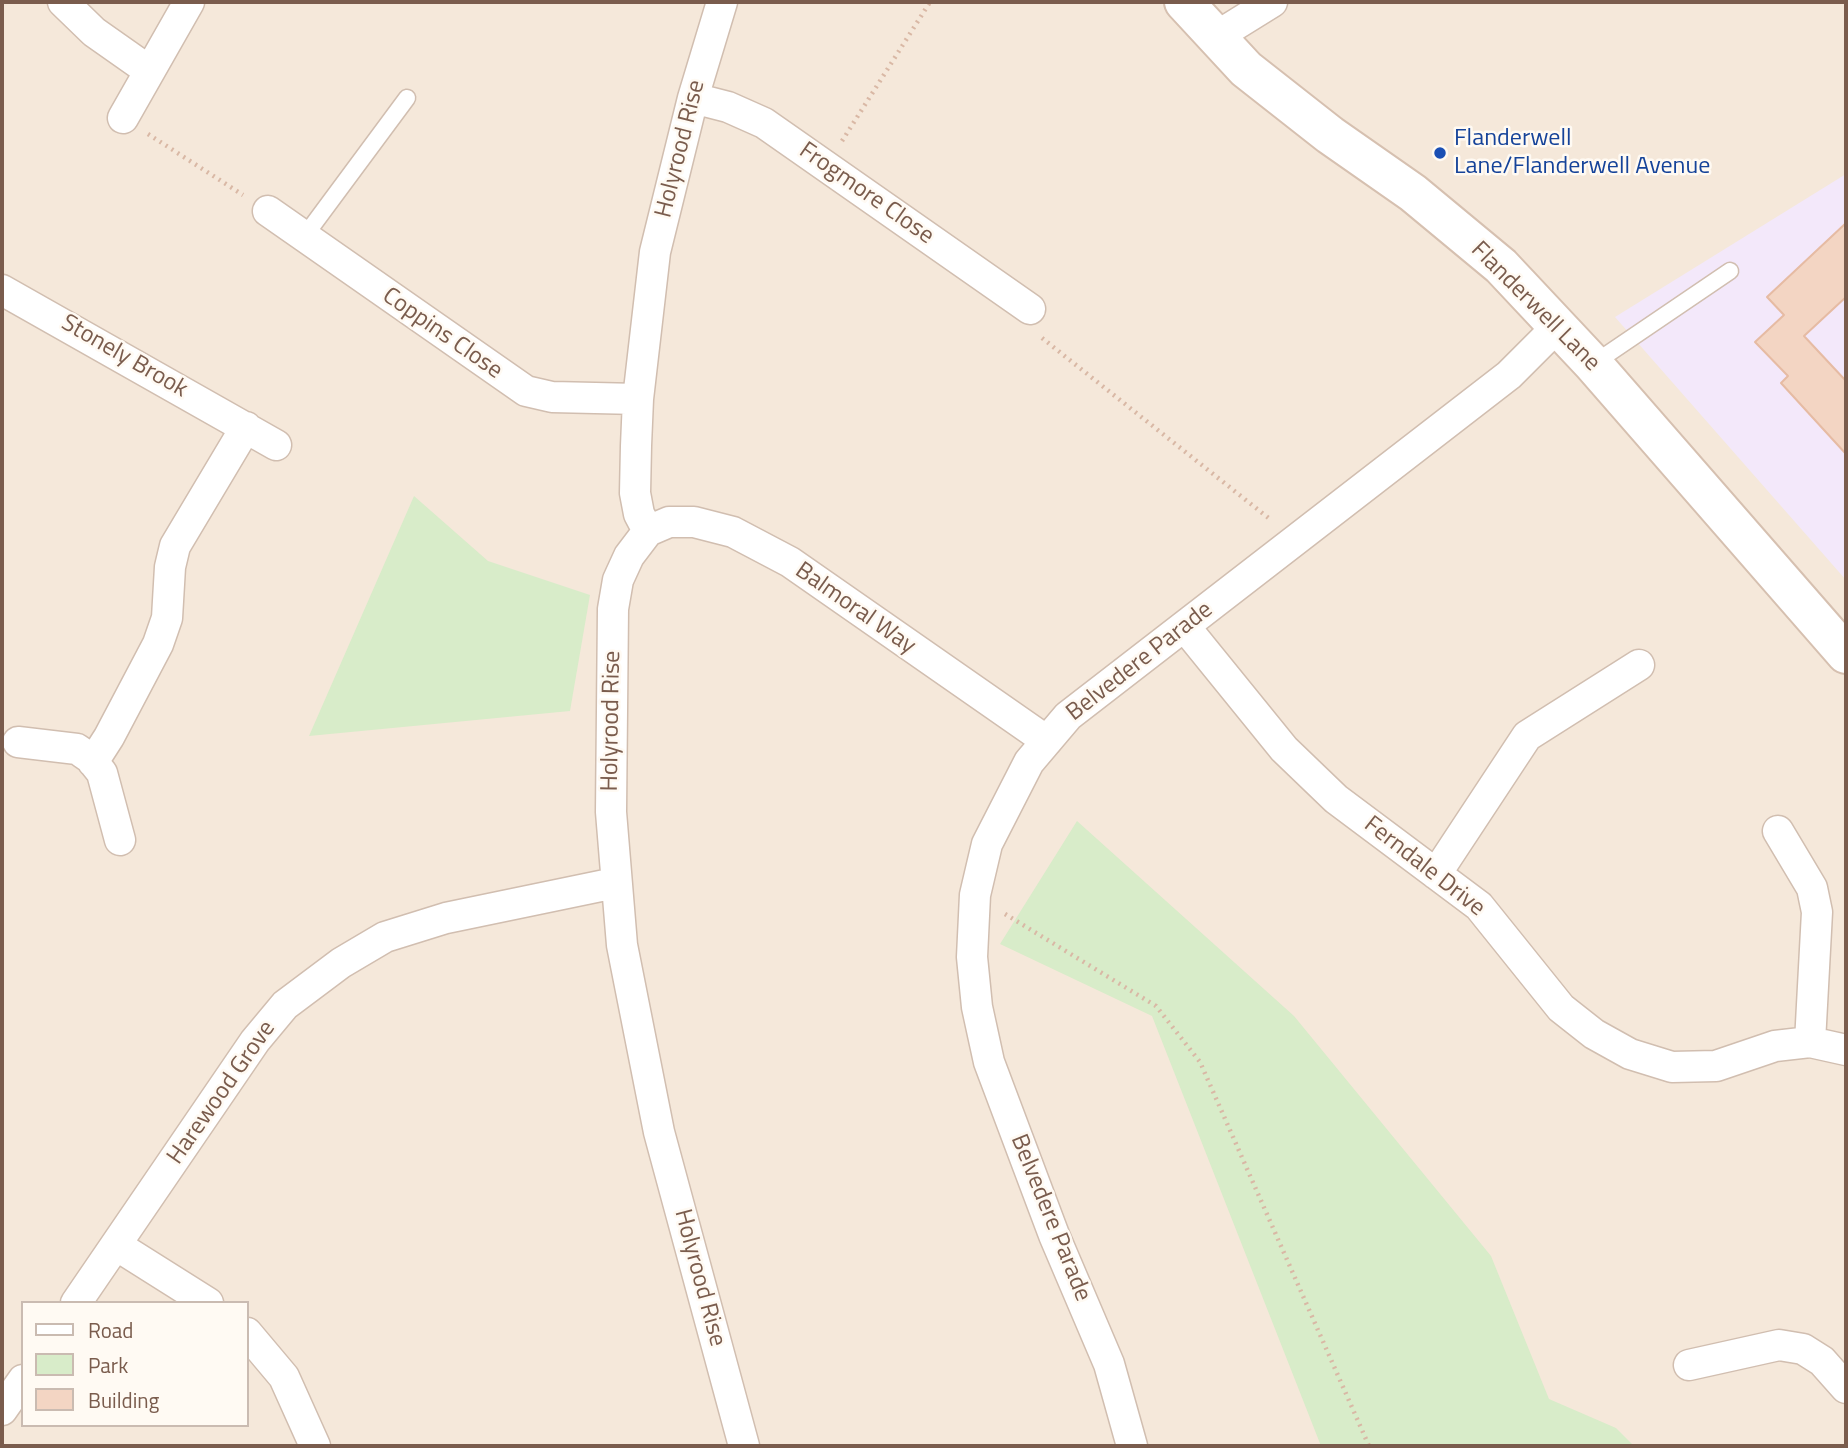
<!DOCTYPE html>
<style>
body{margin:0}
#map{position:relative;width:1848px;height:1448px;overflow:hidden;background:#fdf6ec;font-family:"Titillium Web",sans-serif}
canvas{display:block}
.frame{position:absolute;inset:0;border:4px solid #7a5c4d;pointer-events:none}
.legend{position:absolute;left:21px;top:1301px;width:228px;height:126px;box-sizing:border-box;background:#fffaf3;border:2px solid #cabbb1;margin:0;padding:9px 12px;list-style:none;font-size:21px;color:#7a5c4d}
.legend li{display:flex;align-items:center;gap:14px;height:35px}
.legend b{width:35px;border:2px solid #cabbb1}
</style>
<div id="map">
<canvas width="1848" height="1448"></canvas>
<div class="frame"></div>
<ul class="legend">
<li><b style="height:9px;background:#fff"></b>Road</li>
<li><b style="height:19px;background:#d8ecc9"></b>Park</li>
<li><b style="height:19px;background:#f3d5c3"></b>Building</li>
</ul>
</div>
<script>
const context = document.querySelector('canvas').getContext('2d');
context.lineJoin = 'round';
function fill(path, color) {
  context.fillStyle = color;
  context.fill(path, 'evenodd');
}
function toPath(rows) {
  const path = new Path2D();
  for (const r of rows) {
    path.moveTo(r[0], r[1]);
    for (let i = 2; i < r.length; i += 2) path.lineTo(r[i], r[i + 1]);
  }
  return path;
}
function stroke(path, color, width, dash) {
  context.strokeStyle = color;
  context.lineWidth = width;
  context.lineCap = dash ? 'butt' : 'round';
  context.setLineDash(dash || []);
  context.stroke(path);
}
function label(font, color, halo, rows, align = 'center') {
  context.font = font + ' "Titillium Web",sans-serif';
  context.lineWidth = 5;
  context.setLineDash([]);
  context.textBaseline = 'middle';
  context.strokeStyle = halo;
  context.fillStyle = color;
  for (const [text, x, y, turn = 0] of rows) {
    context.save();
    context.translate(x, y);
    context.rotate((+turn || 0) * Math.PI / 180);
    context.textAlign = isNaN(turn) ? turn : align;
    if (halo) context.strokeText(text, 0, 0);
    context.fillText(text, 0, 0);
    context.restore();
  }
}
fill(toPath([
 [2,2,1846,2,1846,1446,2,1446],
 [23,1303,247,1303,247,1425,23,1425]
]), '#f5e8da');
fill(toPath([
 [1846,174,1846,580,1615,317]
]), '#f3e8fa');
fill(toPath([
 [414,496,488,561,590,595,570,711,309,736],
 [1077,821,1294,1016,1491,1256,1549,1399,1616,1428,1634,1446,1321,1446,1152,1016,1000,944]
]), '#d8ecc9');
const building = toPath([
 [1846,223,1846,297,1804,336,1846,381,1846,454,1781,383,1788,376,1755,342,1784,315,1767,297,1846,223]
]);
fill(building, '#f3d5c3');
stroke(building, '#e6bba3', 2);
const lane = toPath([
 [304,237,407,98],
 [1593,364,1730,271]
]);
const street = toPath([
 [63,2,94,32,148,70],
 [1214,38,1272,2],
 [693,98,728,107,764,123,1030,309],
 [123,118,189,2],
 [268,211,526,391,552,397,638,399],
 [2,290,276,445],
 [648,531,639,514,635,493,636,446,638,399,655,252,693,98,722,2],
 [1185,627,1284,749,1336,799,1479,906,1561,1008,1594,1034,1630,1054,1672,1067,1716,1066,1775,1046,1810,1042,1846,1050],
 [18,742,77,749,90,758,102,773,120,840],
 [93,762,109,737,158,644,167,618,170,567,175,546,246,427],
 [1778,831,1812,888,1817,912,1810,1042],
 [1436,874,1527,736,1639,665],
 [116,1245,208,1303],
 [76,1303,255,1041,285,1005,341,963,385,937,446,918,615,883],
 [247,1333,284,1377,315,1446],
 [1689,1365,1779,1345,1803,1349,1822,1361,1846,1388],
 [2,1410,23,1380],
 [744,1446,659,1132,622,945,611,812,613,609,618,580,629,556,648,531,669,522,694,522,733,532,790,562,1047,741],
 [1132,1446,1109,1364,1054,1235,989,1062,977,1007,972,957,975,895,987,844,1029,762,1068,716,1509,375,1558,326]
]);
const secondary = toPath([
 [1184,2,1246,69,1330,135,1413,193,1501,266,1593,364,1846,654]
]);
stroke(lane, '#d1beb0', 19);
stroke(street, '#d1beb0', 33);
stroke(secondary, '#d6c0b0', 42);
stroke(toPath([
 [148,134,243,195],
 [842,141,930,2],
 [1042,338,1271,520],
 [1005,914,1156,1006,1200,1062,1369,1446]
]), '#d9b8a5', 4.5, [2, 5]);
stroke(lane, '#fff', 16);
stroke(street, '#fff', 30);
stroke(secondary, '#fff', 38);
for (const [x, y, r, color] of [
 [1440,153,7,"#1a4fb4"]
]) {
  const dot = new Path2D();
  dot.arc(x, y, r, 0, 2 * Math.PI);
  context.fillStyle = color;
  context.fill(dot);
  stroke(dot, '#fffaf3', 2.5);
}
label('24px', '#164399', '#fffaf3', [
 ["Flanderwell",1454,139],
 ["Lane/Flanderwell Avenue",1454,167]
], 'left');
label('24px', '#7a5c4d', '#fffaf3', [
 ["Holyrood Rise",681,149,-76],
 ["Frogmore Close",866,194,35],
 ["Flanderwell Lane",1535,307,45],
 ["Coppins Close",442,334,35],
 ["Stonely Brook",124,357,30],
 ["Balmoral Way",855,609,35],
 ["Belvedere Parade",1140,662,-38],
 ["Holyrood Rise",612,721,-89],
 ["Ferndale Drive",1424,867,38],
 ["Harewood Grove",222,1093,-55],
 ["Belvedere Parade",1050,1218,68],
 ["Holyrood Rise",699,1278,75]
]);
</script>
